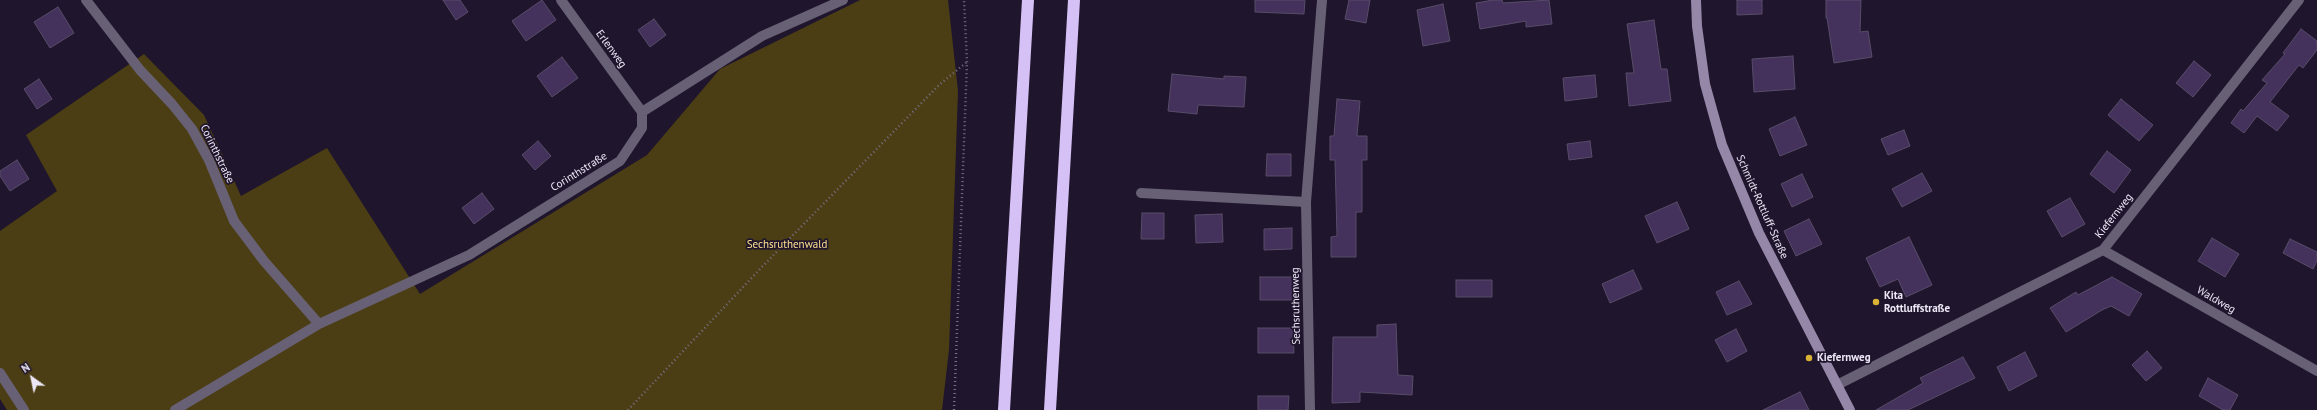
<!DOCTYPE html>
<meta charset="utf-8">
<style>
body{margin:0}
#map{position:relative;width:2317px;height:410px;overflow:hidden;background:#1f152c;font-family:"PT Sans",sans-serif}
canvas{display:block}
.north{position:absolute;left:12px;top:358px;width:40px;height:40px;-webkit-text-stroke:3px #1f152c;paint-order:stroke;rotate:327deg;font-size:11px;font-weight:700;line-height:16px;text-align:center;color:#ede7f7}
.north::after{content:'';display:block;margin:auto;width:14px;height:18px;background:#ede7f7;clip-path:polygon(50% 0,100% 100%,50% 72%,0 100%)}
</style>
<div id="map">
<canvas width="2317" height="410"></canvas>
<div class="north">N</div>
</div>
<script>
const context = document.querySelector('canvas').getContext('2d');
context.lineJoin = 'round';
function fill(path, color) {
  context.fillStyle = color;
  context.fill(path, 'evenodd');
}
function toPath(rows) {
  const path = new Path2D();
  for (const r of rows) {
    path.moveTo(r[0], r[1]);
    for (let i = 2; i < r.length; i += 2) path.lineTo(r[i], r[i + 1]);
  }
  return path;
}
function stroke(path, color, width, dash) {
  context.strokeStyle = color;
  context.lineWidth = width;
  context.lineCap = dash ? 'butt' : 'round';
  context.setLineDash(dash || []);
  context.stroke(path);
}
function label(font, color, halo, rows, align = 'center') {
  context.font = font + ' "PT Sans",sans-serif';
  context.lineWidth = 3.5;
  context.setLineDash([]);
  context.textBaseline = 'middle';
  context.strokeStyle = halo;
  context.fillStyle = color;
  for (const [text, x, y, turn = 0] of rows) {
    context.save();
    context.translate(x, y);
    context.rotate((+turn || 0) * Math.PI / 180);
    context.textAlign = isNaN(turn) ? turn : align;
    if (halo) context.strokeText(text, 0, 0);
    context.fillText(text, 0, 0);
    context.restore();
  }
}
fill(toPath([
 [860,0,948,0,958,91,949,350,942,410,7,410,0,399,0,231,57,191,26,135,144,54,204,115,241,196,327,148,420,294,647,155,720,69]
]), '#4b3e14');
const building = toPath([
 [443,0,460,0,468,12,456,20,443,0],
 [542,0,556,20,526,41,512,21,542,0],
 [1255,0,1305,0,1304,14,1255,12,1255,0],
 [1349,0,1370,0,1366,23,1345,19,1349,0],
 [1493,0,1502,0,1503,3,1549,0,1552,24,1526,27,1526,21,1480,29,1476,3,1493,0],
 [1737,0,1762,0,1762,14,1737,15,1737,0],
 [1826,0,1861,0,1860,32,1868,31,1872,57,1834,63,1827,18,1826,18,1826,0],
 [1443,4,1450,41,1423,46,1417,10,1443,4],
 [58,7,74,33,50,48,34,22,58,7],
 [654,19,666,35,650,47,638,30,654,19],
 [1654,20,1661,69,1667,69,1671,101,1629,106,1626,73,1634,73,1627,24,1654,20],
 [2301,29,2317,41,2317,50,2303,68,2299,65,2270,102,2289,116,2277,131,2257,116,2244,133,2231,123,2241,109,2243,111,2267,83,2262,80,2285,54,2283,53,2301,29],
 [1793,56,1795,89,1754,92,1752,59,1793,56],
 [562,57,578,78,552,97,537,76,562,57],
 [2194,61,2211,75,2193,97,2176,83,2194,61],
 [1172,74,1224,79,1224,76,1246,77,1244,107,1198,105,1197,114,1168,111,1172,74],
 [1595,75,1597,97,1565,101,1563,78,1595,75],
 [39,79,52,99,37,109,24,89,39,79],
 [1337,99,1360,101,1357,136,1367,136,1367,160,1362,160,1362,212,1356,212,1356,257,1331,257,1331,237,1337,236,1335,160,1330,160,1330,136,1334,136,1337,99],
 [2121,99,2153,125,2139,141,2108,115,2121,99],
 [1795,117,1807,145,1780,156,1769,129,1795,117],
 [1904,130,1910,146,1888,155,1881,139,1904,130],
 [538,141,551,156,535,170,522,155,538,141],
 [1590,141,1592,157,1569,160,1567,144,1590,141],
 [2107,151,2131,170,2114,193,2090,174,2107,151],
 [1267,154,1291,154,1291,176,1266,176,1267,154],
 [17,160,29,179,10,191,0,176,0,171,17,160],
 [1922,173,1932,191,1902,207,1892,189,1922,173],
 [1802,174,1813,197,1792,207,1781,184,1802,174],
 [482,193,494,209,474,224,462,208,482,193],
 [2070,198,2085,224,2062,237,2047,211,2070,198],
 [1677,202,1689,229,1657,243,1645,216,1677,202],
 [1142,213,1164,213,1164,239,1141,239,1142,213],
 [1222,214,1223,242,1196,243,1195,215,1222,214],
 [1809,219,1822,244,1796,256,1784,231,1809,219],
 [1292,228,1292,249,1264,250,1264,229,1292,228],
 [1909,237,1932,285,1906,297,1898,279,1880,287,1866,258,1909,237],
 [2212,238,2239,254,2225,277,2198,261,2212,238],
 [2290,239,2317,252,2317,261,2313,269,2283,253,2290,239],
 [1633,270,1642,289,1610,303,1602,284,1633,270],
 [1260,277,1294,277,1294,300,1260,300,1260,277],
 [2112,277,2142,294,2129,316,2111,306,2102,310,2066,332,2050,308,2076,292,2078,295,2112,277],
 [1456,280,1492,280,1492,297,1456,297,1456,280],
 [1739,281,1752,304,1727,315,1716,292,1739,281],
 [1396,324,1398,375,1413,376,1412,395,1360,392,1360,402,1332,403,1333,337,1377,337,1377,325,1396,324],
 [1258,328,1293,328,1294,353,1258,353,1258,328],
 [1736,329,1747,351,1727,362,1715,340,1736,329],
 [2147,351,2162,368,2146,381,2132,365,2147,351],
 [2025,352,2037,376,2009,391,1997,367,2025,352],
 [1963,357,1975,378,1908,410,1876,410,1923,383,1920,378,1963,357],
 [2208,378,2238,395,2230,410,2223,410,2199,396,2208,378],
 [1800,392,1809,410,1763,410,1800,392],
 [1258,396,1289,396,1288,410,1258,410,1258,396]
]);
fill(building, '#44315c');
stroke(building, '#584d69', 1);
stroke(toPath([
 [628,410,760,269,939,85,967,62],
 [954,410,967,62,964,0]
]), '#776f83', 2.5, [1, 3]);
stroke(toPath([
 [86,0,140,70,172,104,192,129,209,160,234,221,264,261,319,324],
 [561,0,642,112],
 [1141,193,1306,202],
 [2103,250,2317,371],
 [0,373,24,410],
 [1837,385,2103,250,2299,0],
 [175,410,319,324,469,255,620,161,642,128,642,112,762,36,843,0],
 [1310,410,1306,202,1322,0]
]), '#686074', 10);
stroke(toPath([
 [1696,0,1697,26,1705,84,1722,145,1759,233,1850,410]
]), '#9487a8', 10);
stroke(toPath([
 [1004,410,1028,0],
 [1050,410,1074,0]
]), '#d6c1f6', 12);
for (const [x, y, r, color] of [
 [1876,302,4,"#dab334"],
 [1809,358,4,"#dab334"]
]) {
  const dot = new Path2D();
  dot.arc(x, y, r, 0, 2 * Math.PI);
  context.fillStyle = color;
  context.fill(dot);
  stroke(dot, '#1f152c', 1.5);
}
label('11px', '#ede7f7', '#1f152c', [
 ["Erlenweg",611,49,54],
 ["Corinthstraße",217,154,64],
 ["Corinthstraße",579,172,-32],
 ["Schmidt-Rottluff-Straße",1762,207,66],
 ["Kiefernweg",2114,216,-52],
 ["Waldweg",2216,300,30],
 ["Sechsruthenweg",1296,306,-91]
]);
label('11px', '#fce08e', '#1f152c', [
 ["Sechsruthenwald",787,245]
]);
label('bold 11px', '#ede7f7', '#1f152c', [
 ["Kita",1884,296],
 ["Rottluffstraße",1884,309],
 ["Kiefernweg",1817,358]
], 'left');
</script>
